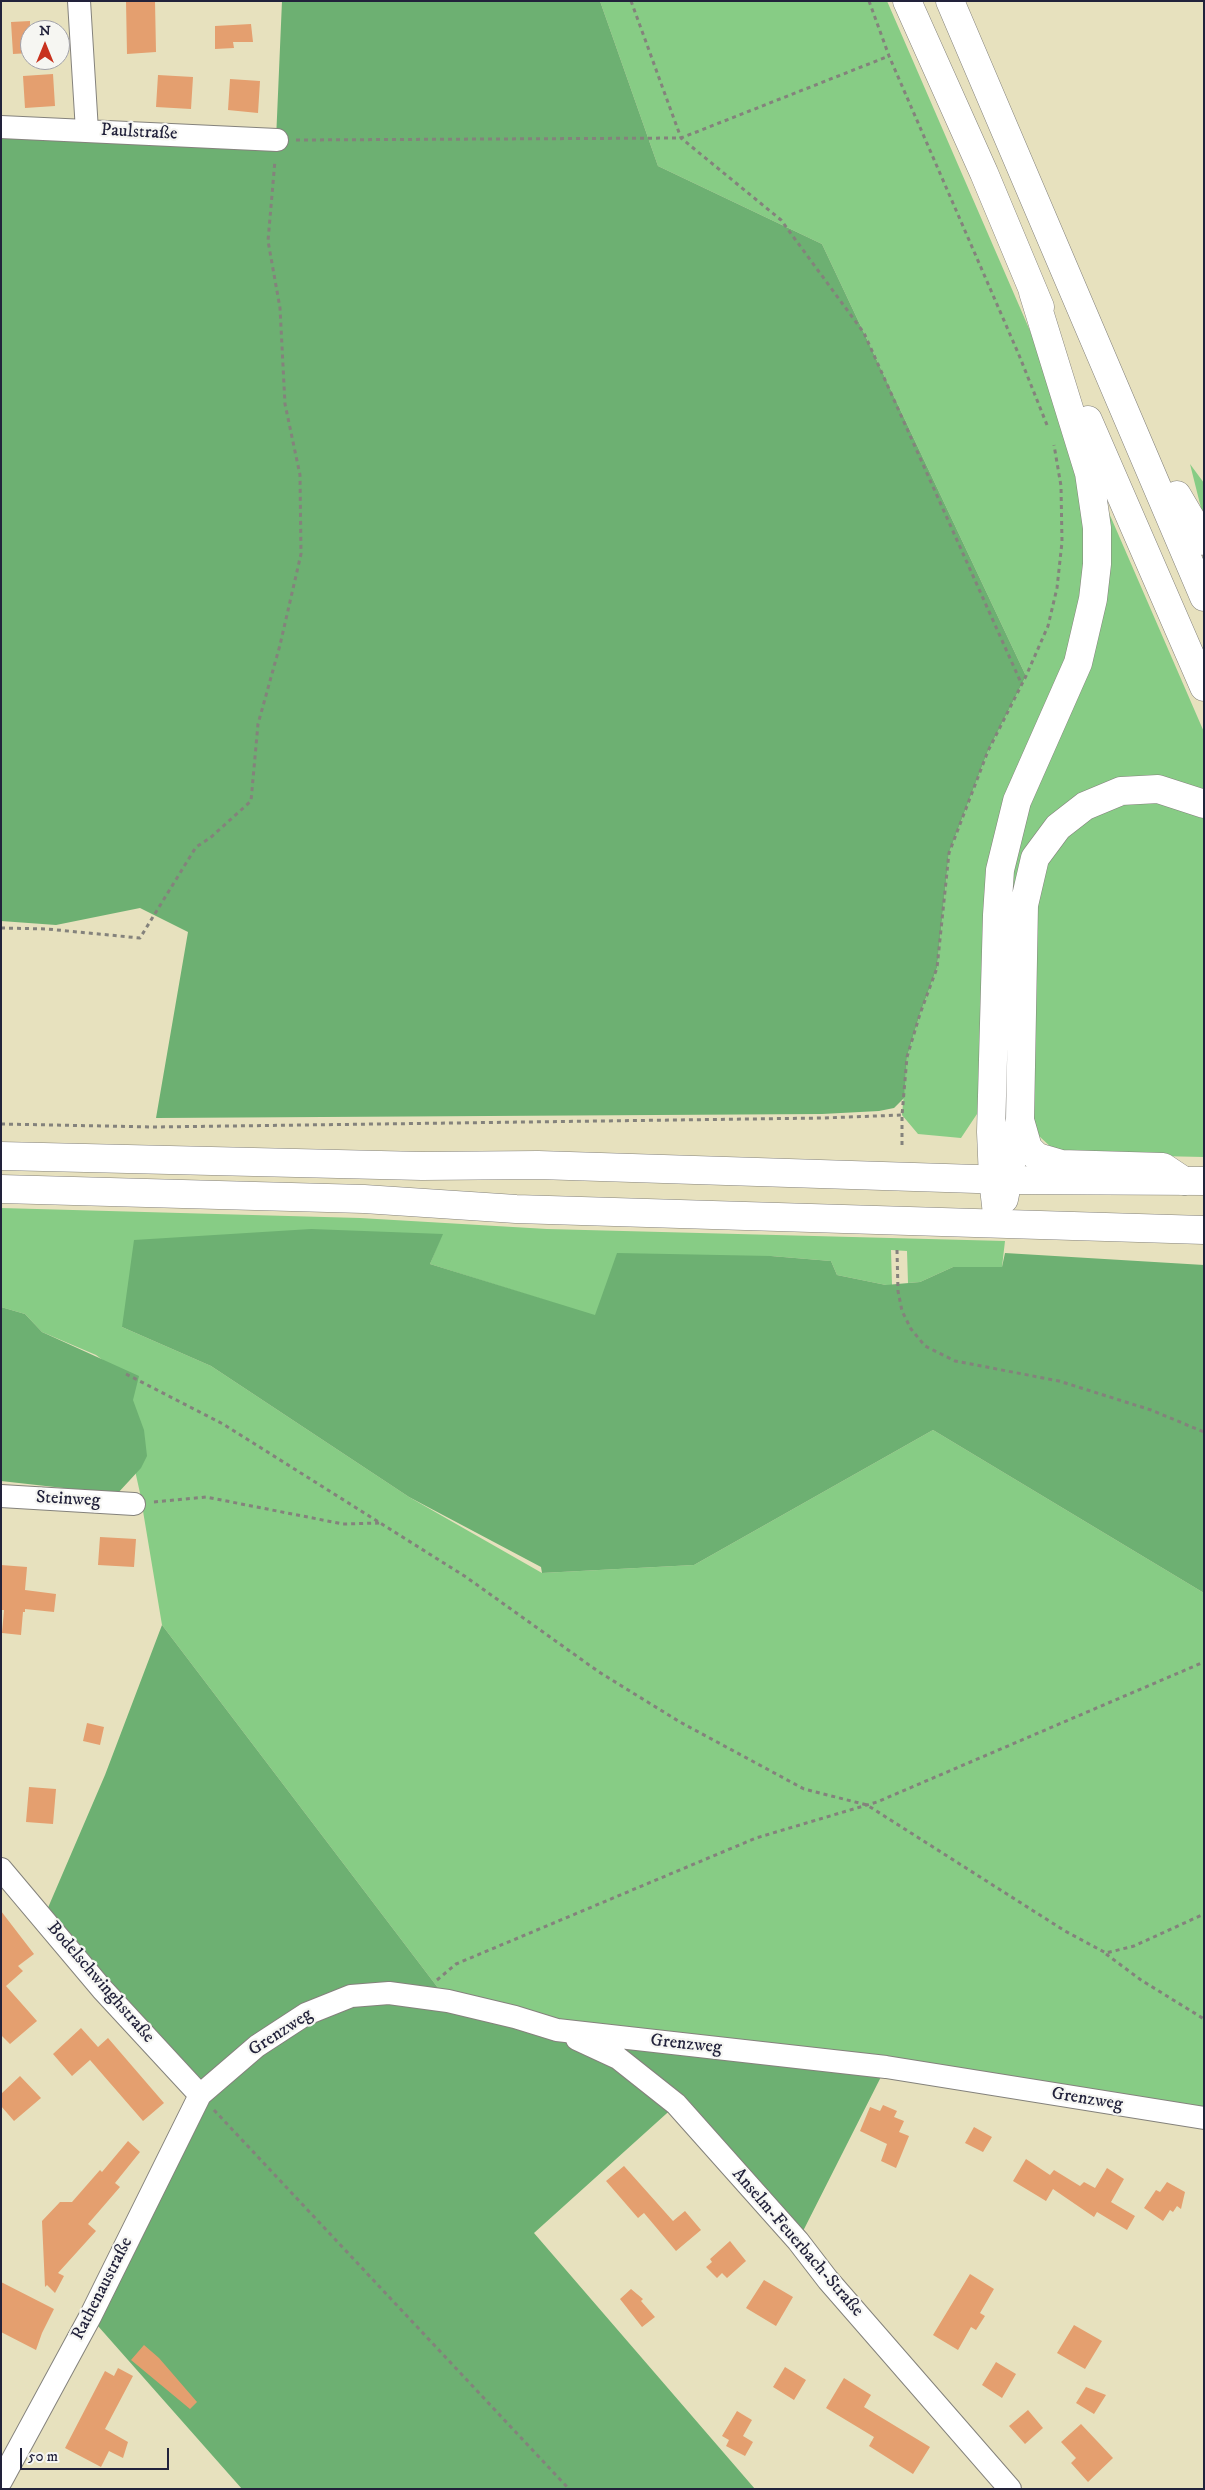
<!DOCTYPE html>
<meta charset="utf-8">
<style>
body{margin:0}
#map{position:relative;width:1205px;height:2490px;overflow:hidden;background:#e7e1be;font-family:"IM FELL DW Pica",serif}
canvas{display:block}
.frame{position:absolute;inset:0;border:2px solid #22223b;pointer-events:none}
.north{position:absolute;left:20px;top:20px;width:50px;height:50px;box-sizing:border-box;background:#f6f6f2;border:1px solid #a1a1a9;border-radius:50%;rotate:0deg;font-size:14px;font-weight:700;line-height:20px;text-align:center;color:#22223b}
.north::after{content:'';display:block;margin:auto;width:18px;height:22px;background:#c8321e;clip-path:polygon(50% 0,100% 100%,50% 72%,0 100%)}
.scale{position:absolute;left:20px;top:2448px;width:149px;height:22px;box-sizing:border-box;border:2px solid #22223b;border-top:0;padding-left:6px;font-size:15px;line-height:18px;white-space:nowrap;color:#22223b;-webkit-text-stroke:4px #f6f6f2;paint-order:stroke}
</style>
<div id="map">
<canvas width="1205" height="2490"></canvas>
<div class="frame"></div>
<div class="north">N</div>
<div class="scale">50 m</div>
</div>
<script>
const context = document.querySelector('canvas').getContext('2d');
context.lineJoin = 'round';
function fill(path, color) {
  context.fillStyle = color;
  context.fill(path, 'evenodd');
}
function toPath(rows) {
  const path = new Path2D();
  for (const r of rows) {
    path.moveTo(r[0], r[1]);
    for (let i = 2; i < r.length; i += 2) path.lineTo(r[i], r[i + 1]);
  }
  return path;
}
function stroke(path, color, width, dash) {
  context.strokeStyle = color;
  context.lineWidth = width;
  context.lineCap = dash ? 'butt' : 'round';
  context.setLineDash(dash || []);
  context.stroke(path);
}
function label(font, color, halo, rows, align = 'center') {
  context.font = font + ' "IM FELL DW Pica",serif';
  context.lineWidth = 4.5;
  context.setLineDash([]);
  context.textBaseline = 'middle';
  context.strokeStyle = halo;
  context.fillStyle = color;
  for (const [text, x, y, turn = 0] of rows) {
    context.save();
    context.translate(x, y);
    context.rotate((+turn || 0) * Math.PI / 180);
    context.textAlign = isNaN(turn) ? turn : align;
    if (halo) context.strokeText(text, 0, 0);
    context.fillText(text, 0, 0);
    context.restore();
  }
}
fill(toPath([
 [600,1,887,1,1204,732,1204,1157,1064,1154,1053,1149,1039,1136,1031,1114,977,1114,961,1138,918,1134,902,1115,907,1057,920,1014,937,968,949,853,988,751,1026,676,822,244,658,166],
 [1190,464,1204,483,1204,520],
 [1,1208,360,1218,547,1229,1005,1241,1002,1267,953,1267,920,1282,908,1283,907,1251,891,1250,892,1285,886,1285,837,1275,831,1261,771,1256,595,1316,430,1264,442,1234,122,1327,211,1366,409,1497,542,1573,694,1565,933,1430,1204,1593,1204,2118,557,2030,448,2001,162,1625,140,1493,112,1367,96,1355,42,1332,25,1314,1,1307]
]), '#87cc85');
fill(toPath([
 [282,1,600,1,658,166,822,244,1026,676,988,751,949,853,937,968,920,1014,907,1057,904,1098,894,1108,879,1111,822,1114,156,1118,188,932,140,908,56,925,1,921,1,134,276,140],
 [311,1229,443,1234,430,1264,595,1315,617,1253,771,1256,831,1261,837,1275,886,1285,920,1282,953,1267,1002,1267,1005,1253,1204,1265,1204,1593,933,1430,694,1565,542,1573,541,1567,409,1497,211,1366,122,1327,134,1240],
 [1,1307,25,1314,42,1332,139,1376,133,1400,144,1430,147,1456,141,1468,117,1494,1,1481],
 [162,1625,448,2001,557,2030,886,2067,798,2241,676,2105,534,2233,755,2489,242,2489,90,2317,200,2095,44,1917,105,1775]
]), '#6db072');
fill(toPath([
 [126,1,155,1,156,52,127,54],
 [30,21,30,53,13,54,11,22],
 [251,24,253,42,233,42,234,48,215,49,215,26],
 [53,74,55,106,25,108,23,76],
 [158,75,193,77,191,109,156,107],
 [230,79,260,81,258,113,228,110],
 [100,1537,136,1539,134,1567,98,1565],
 [1,1565,27,1567,25,1590,56,1594,54,1612,25,1609,25,1612,23,1612,21,1635,2,1633,4,1610,1,1610],
 [87,1723,104,1727,100,1745,83,1741],
 [29,1787,56,1789,53,1824,26,1822],
 [1,1911,34,1954,18,1966,23,1971,6,1986,37,2021,10,2044,1,2035],
 [81,2028,98,2047,108,2038,164,2103,143,2121,90,2060,72,2076,53,2054],
 [20,2076,41,2098,14,2121,1,2106,1,2094],
 [883,2105,897,2111,894,2117,904,2121,899,2132,909,2136,896,2168,881,2161,887,2144,860,2131,870,2107,880,2111],
 [974,2127,992,2137,983,2152,965,2143],
 [128,2141,140,2152,115,2183,120,2187,88,2224,96,2231,58,2273,64,2276,55,2293,47,2285,45,2287,42,2221,60,2202,72,2202,100,2170,102,2172],
 [1026,2159,1050,2175,1054,2170,1080,2186,1084,2182,1095,2188,1107,2168,1124,2179,1111,2202,1135,2216,1127,2230,1097,2212,1094,2217,1053,2189,1046,2201,1013,2181],
 [624,2166,673,2221,685,2211,701,2230,676,2251,644,2213,638,2218,606,2181],
 [1167,2182,1185,2192,1181,2209,1177,2206,1173,2212,1170,2210,1163,2221,1144,2208,1156,2190,1160,2192],
 [730,2241,746,2261,727,2278,722,2273,717,2278,706,2267,712,2262,710,2259],
 [970,2274,994,2289,980,2313,985,2316,976,2330,971,2327,958,2350,933,2335],
 [764,2280,793,2297,776,2326,746,2308],
 [1,2282,54,2309,42,2333,36,2350,1,2332],
 [631,2289,643,2299,641,2301,655,2317,642,2327,620,2299],
 [1074,2325,1102,2341,1085,2369,1057,2353],
 [144,2345,159,2358,197,2402,190,2409,131,2360],
 [996,2362,1016,2374,1002,2398,982,2385],
 [785,2367,806,2380,794,2400,773,2387],
 [118,2368,133,2376,105,2429,128,2442,123,2458,109,2451,101,2467,65,2448,105,2371,114,2376],
 [844,2378,871,2395,864,2407,930,2447,913,2474,869,2446,874,2437,826,2408],
 [1086,2387,1106,2395,1094,2414,1076,2403],
 [1028,2410,1043,2428,1025,2444,1009,2426],
 [737,2411,752,2420,743,2436,753,2442,745,2456,726,2446,729,2440,722,2436],
 [1081,2424,1113,2458,1088,2482,1071,2463,1076,2458,1061,2442]
]), '#e49f6f');
const street = toPath([
 [79,1,87,131],
 [1,127,277,140],
 [1,1496,134,1504],
 [1,1869,102,1989,200,2095],
 [577,2039,618,2058,676,2104,798,2241,828,2280,1010,2489],
 [1,2481,90,2317,200,2095,257,2046,306,2014,351,1996,389,1993,448,2001,515,2017,557,2030,886,2067,1204,2118]
]);
const primary = toPath([
 [1,1156,422,1166,538,1165,1008,1180,1204,1181],
 [1,1189,364,1199,516,1209,1204,1230]
]);
const highway = toPath([
 [907,1,984,173,1040,307],
 [950,1,1204,597],
 [1088,420,1204,687],
 [1177,495,1204,541],
 [1020,1120,1028,1148,1036,1156,1044,1159,1061,1164,1163,1167,1184,1181],
 [1004,1199,1020,1120,1024,905,1035,858,1058,827,1085,806,1121,791,1158,789,1204,804],
 [998,1223,993,1179,991,1132,997,915,1000,870,1017,801,1078,663,1093,599,1097,564,1097,528,1089,473,1033,292]
]);
stroke(street, '#84827c', 24);
stroke(primary, '#84827c', 29);
stroke(highway, '#84827c', 29);
stroke(toPath([
 [631,1,681,138,781,220,864,333,1022,685],
 [869,1,889,56,1019,355,1047,425],
 [296,140,681,138,889,56],
 [1,928,47,929,140,938,196,847,210,838,251,801,258,724,280,645,301,554,300,475,285,404,280,308,268,241,275,160],
 [1,1124,155,1127,823,1118,902,1115],
 [902,1145,902,1115,907,1057,920,1014,937,968,949,853,988,751,1026,676,1048,626,1057,588,1062,542,1061,486,1054,445],
 [897,1250,898,1291,902,1311,911,1329,925,1346,955,1361,1059,1381,1151,1410,1204,1432],
 [126,1374,223,1424,466,1577,599,1672,680,1722,804,1789,867,1805,1065,1931,1106,1953,1134,1946,1204,1914],
 [154,1502,206,1497,343,1524,380,1523],
 [1106,1954,1141,1980,1204,2019],
 [437,1980,456,1964,756,1838,877,1802,1204,1662],
 [214,2110,569,2489]
]), '#84827c', 3, [4, 4]);
stroke(street, '#fff', 22);
stroke(primary, '#fff', 28);
stroke(highway, '#fff', 28);
label('18px', '#22223b', '#f6f6f2', [
 ["Paulstraße",139,133,3],
 ["Steinweg",68,1500,3],
 ["Bodelschwinghstraße",100,1983,49],
 ["Grenzweg",281,2033,-33],
 ["Grenzweg",686,2045,6],
 ["Grenzweg",1087,2100,9],
 ["Anselm-Feuerbach-Straße",797,2243,49],
 ["Rathenaustraße",103,2289,-63]
]);
</script>
